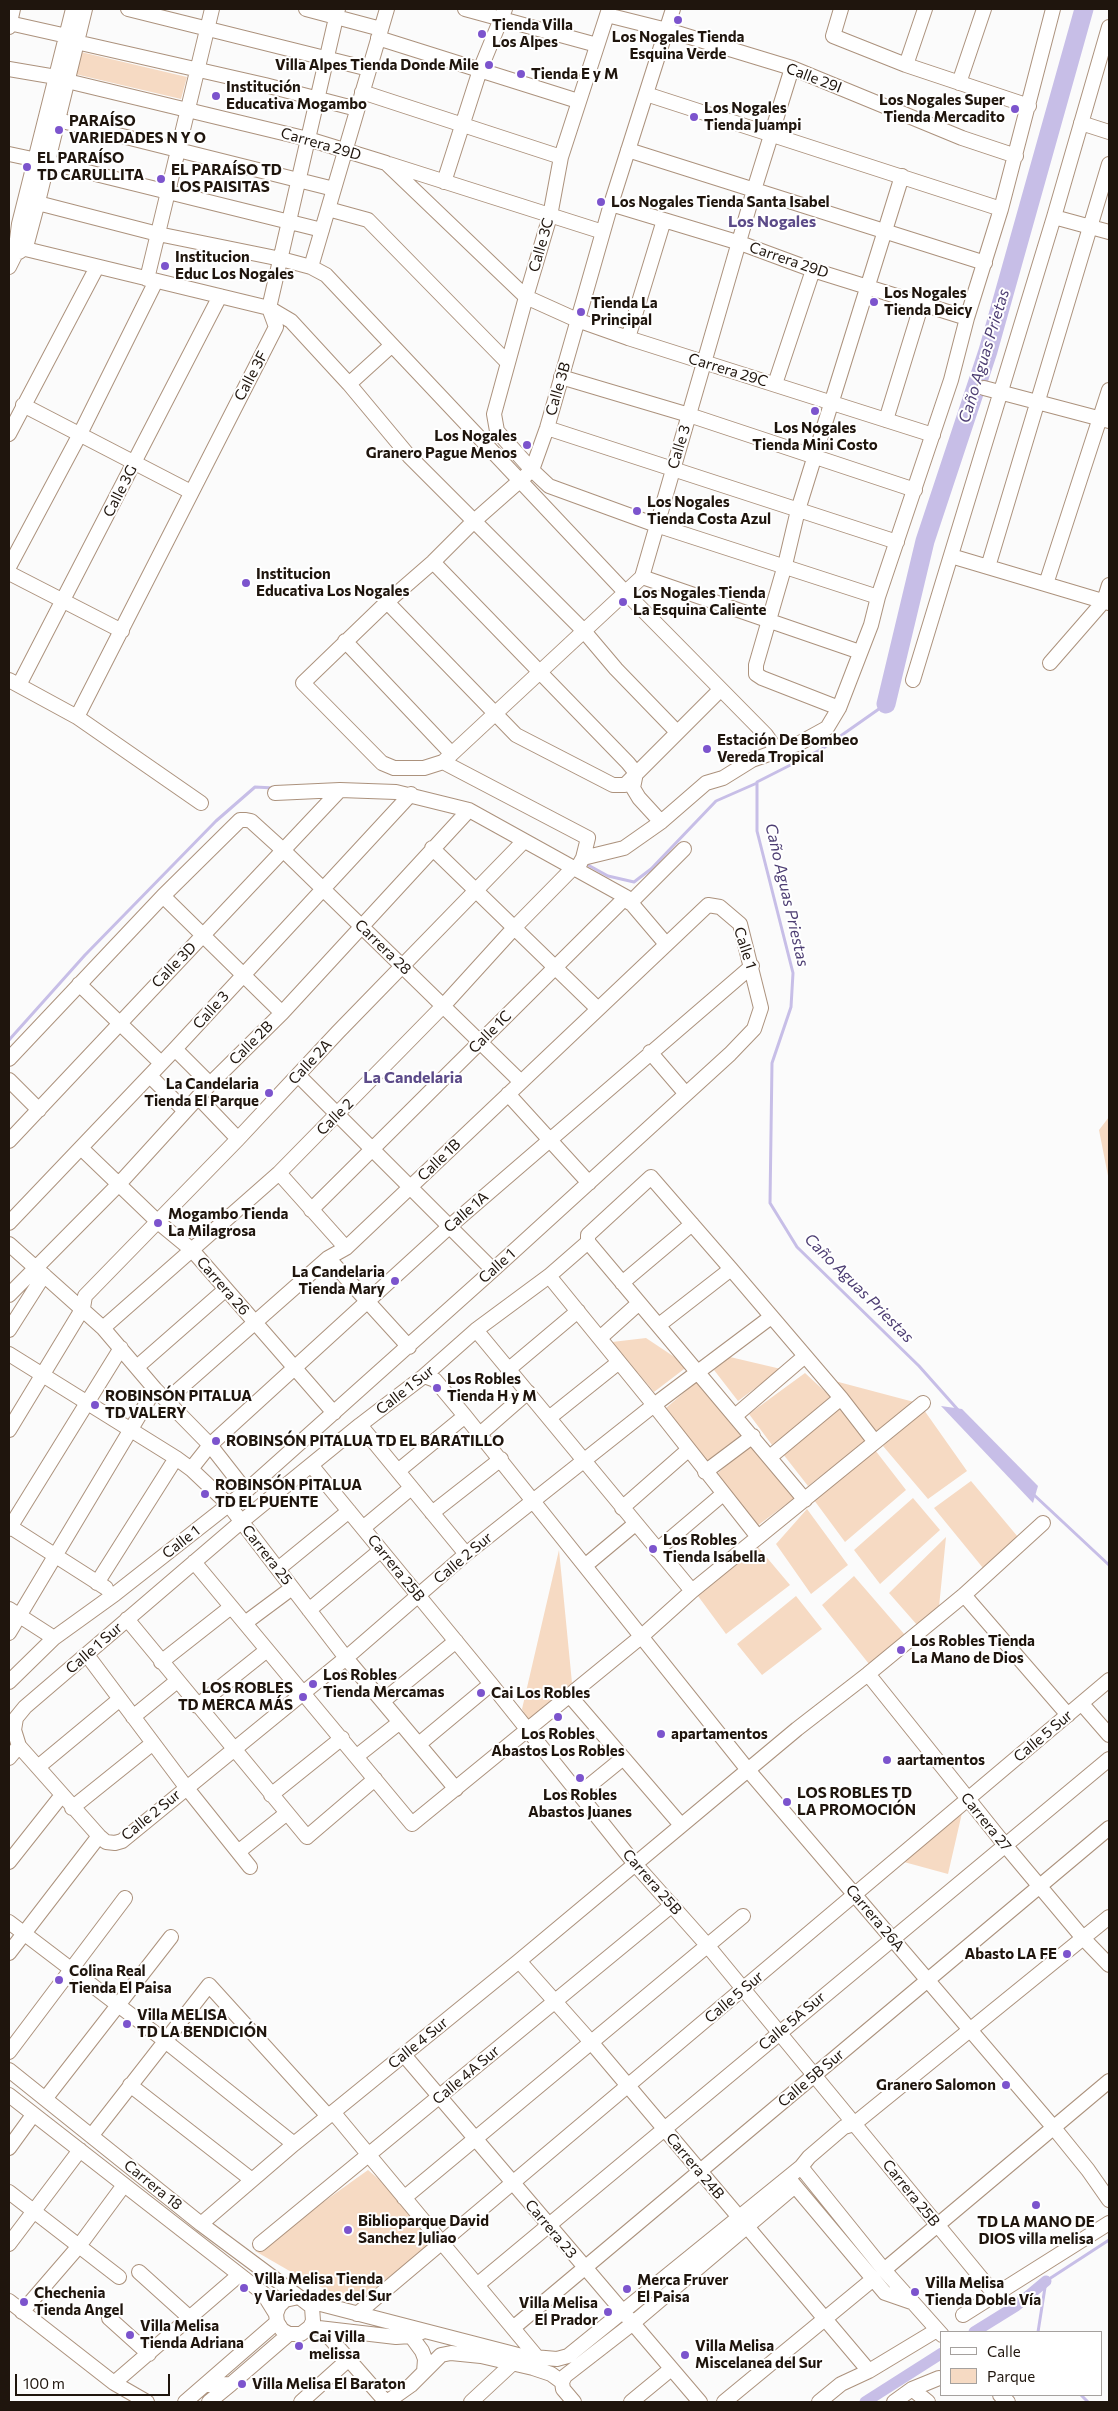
<!DOCTYPE html>
<meta charset="utf-8">
<style>
body{margin:0}
#map{position:relative;width:1118px;height:2411px;overflow:hidden;background:#fbfbfb;font-family:Commissioner,sans-serif}
canvas{display:block}
.frame{position:absolute;inset:0;border:10px solid #1f150d;pointer-events:none}
.legend{position:absolute;left:940px;top:2331px;width:162px;height:65px;box-sizing:border-box;background:#fff;border:1px solid #a5a19e;margin:0;padding:6px 9px;list-style:none;font-size:15px;color:#1f150d}
.legend li{display:flex;align-items:center;gap:10px;height:25px}
.legend b{width:25px;border:1px solid #a5a19e}
.scale{position:absolute;left:15px;top:2374px;width:155px;height:22px;box-sizing:border-box;border:2px solid #1f150d;border-top:0;padding-left:6px;font-size:15px;line-height:18px;white-space:nowrap;color:#1f150d;-webkit-text-stroke:4px #fff;paint-order:stroke}
</style>
<div id="map">
<canvas width="1118" height="2411"></canvas>
<div class="frame"></div>
<ul class="legend">
<li><b style="height:6px;background:#fff"></b>Calle</li>
<li><b style="height:14px;background:#f6dac3"></b>Parque</li>
</ul>
<div class="scale">100 m</div>
</div>
<script>
const context = document.querySelector('canvas').getContext('2d');
context.lineJoin = 'round';
function fill(path, color) {
  context.fillStyle = color;
  context.fill(path, 'evenodd');
}
function toPath(rows) {
  const path = new Path2D();
  for (const r of rows) {
    path.moveTo(r[0], r[1]);
    for (let i = 2; i < r.length; i += 2) path.lineTo(r[i], r[i + 1]);
  }
  return path;
}
function stroke(path, color, width, dash) {
  context.strokeStyle = color;
  context.lineWidth = width;
  context.lineCap = dash ? 'butt' : 'round';
  context.setLineDash(dash || []);
  context.stroke(path);
}
function label(font, color, halo, rows, align = 'center') {
  context.font = font + ' Commissioner,sans-serif';
  context.lineWidth = 4;
  context.setLineDash([]);
  context.textBaseline = 'middle';
  context.strokeStyle = halo;
  context.fillStyle = color;
  for (const [text, x, y, turn = 0] of rows) {
    context.save();
    context.translate(x, y);
    context.rotate((+turn || 0) * Math.PI / 180);
    context.textAlign = isNaN(turn) ? turn : align;
    if (halo) context.strokeText(text, 0, 0);
    context.fillText(text, 0, 0);
    context.restore();
  }
}
fill(toPath([
 [81,52,187,77,181,99,75,74],
 [1109,1117,1109,1181,1099,1130],
 [646,1338,688,1366,654,1392,612,1342],
 [730,1357,781,1369,738,1401,714,1370],
 [805,1373,832,1398,772,1445,749,1414],
 [702,1377,745,1433,707,1463,666,1408],
 [831,1380,914,1402,875,1434],
 [839,1408,866,1441,808,1486,783,1454],
 [924,1410,967,1471,928,1499,883,1446],
 [752,1441,796,1497,757,1526,716,1475],
 [875,1450,906,1490,845,1542,814,1500],
 [971,1481,1018,1537,983,1568,934,1508],
 [913,1498,940,1530,880,1584,854,1550],
 [807,1509,848,1565,811,1594,776,1544],
 [946,1537,939,1607,918,1626,889,1593],
 [758,1547,790,1585,726,1634,698,1596],
 [559,1550,572,1683,528,1720,522,1709],
 [854,1576,905,1635,869,1664,822,1605],
 [796,1596,822,1629,762,1675,737,1644],
 [962,1813,948,1874,904,1862],
 [368,2170,389,2188,434,2242,361,2299,348,2300,300,2277,255,2251]
]), '#f6dac3');
fill(toPath([
 [941,1406,962,1409,1038,1486,1033,1503]
]), '#c7bee7');
stroke(toPath([
 [886,704,822,749,757,782,757,831,793,973,791,1007,772,1063,770,1203,797,1247,919,1366,959,1411],
 [588,865,608,876,634,882,651,869,716,801,757,783],
 [9,1040,85,955,216,821,255,787,274,788],
 [1033,1494,1109,1565],
 [1038,2332,1046,2281,1109,2240],
 [1081,2395,1088,2402]
]), '#c7bee7', 3);
stroke(toPath([
 [974,2332,1016,2306,1046,2281],
 [865,2402,942,2353]
]), '#c7bee7', 11);
stroke(toPath([
 [886,704,925,541,988,351,1084,9]
]), '#c7bee7', 19);
const minor = toPath([
 [128,9,369,69],
 [306,9,381,29],
 [465,9,597,45],
 [609,9,561,157,550,216,526,297,494,414,497,431,532,470,549,486,656,525,878,597],
 [673,9,611,204,547,428,532,470,473,522,433,562,387,602,303,683,382,763,394,768,424,768,443,762,642,577,754,190,792,68],
 [841,9,833,36,906,65,1029,106],
 [607,15,667,30,792,68,962,138,1016,156],
 [9,23,67,36],
 [9,27,13,9],
 [378,38,578,101],
 [76,42,265,85,357,109],
 [906,65,925,9],
 [9,69,56,77],
 [67,81,308,139,386,163,526,297,577,320,628,338,933,435],
 [959,83,984,9],
 [362,92,561,157],
 [646,94,1001,209],
 [58,120,334,189],
 [1081,123,1109,132],
 [628,150,985,263],
 [9,154,37,160],
 [47,162,322,230],
 [389,164,603,232],
 [444,182,480,70,505,9],
 [26,200,158,234,281,259,311,267,326,275,625,592,766,735,778,752],
 [611,204,740,243,813,270,967,318],
 [328,209,368,220,507,362],
 [1054,217,1109,232],
 [9,245,269,308,291,321,349,384,409,456,583,630,616,669,677,732],
 [19,252,26,247,38,202,85,9],
 [9,267,15,255,19,224,73,9],
 [311,267,387,9],
 [147,279,212,9],
 [628,338,664,220],
 [561,377,689,415,915,490],
 [349,384,392,345],
 [775,384,813,270],
 [984,388,1109,421],
 [23,405,191,492],
 [886,420,922,303],
 [547,428,897,542],
 [9,434,97,267],
 [951,556,1109,603],
 [433,562,628,763,636,773,633,788,639,798,661,822],
 [9,567,80,434,156,281],
 [988,567,1109,164],
 [9,573,122,631],
 [642,577,860,652],
 [1046,584,1109,390],
 [387,602,516,735,613,785,625,785,720,690],
 [345,641,451,753],
 [1050,663,1104,601,1109,585],
 [9,680,77,717,201,803],
 [913,680,1054,217,1109,27],
 [19,685,220,296],
 [839,708,762,678,756,674,756,665,785,565,798,510,902,176],
 [77,717,276,327,269,308,338,9],
 [443,762,588,838,583,858],
 [275,793,340,790,396,792,469,810,626,897,666,944],
 [432,848,598,1009],
 [163,896,282,1013],
 [630,903,684,849],
 [79,984,161,1063],
 [175,1049,210,1084],
 [650,1052,686,1094],
 [9,1059,163,896,240,820,246,820,251,821,283,850,521,1082],
 [298,1075,493,1270],
 [150,1076,185,1111],
 [9,1080,39,1110],
 [508,1094,589,1183],
 [198,1097,238,1139],
 [9,1141,340,790],
 [81,1148,158,1222,192,1250,334,1413],
 [279,1173,346,1248],
 [311,1210,626,897],
 [9,1223,175,1049,411,794],
 [588,1242,805,1500],
 [9,1244,103,1328,155,1389,210,1445,246,1491],
 [328,1258,409,1347],
 [549,1276,654,1405,758,1537],
 [622,1283,692,1224],
 [9,1295,119,1184,210,1084,282,1013,469,810],
 [771,1317,654,1405,466,1554,346,1658,122,1841,115,1843,106,1842,99,1836,19,1746,14,1730,16,1718,25,1707,241,1522,360,1425,424,1376,476,1330,549,1276,588,1242,588,1235,651,1177,731,1269,841,1398,875,1442],
 [659,1325,731,1269],
 [103,1328,279,1173,444,1005,514,928,573,868,578,867,583,858,624,848,661,822,706,783,723,778,752,760,798,744,827,728,839,708,871,625,878,597,951,380,967,318,1001,209,1053,9],
 [9,1330,44,1275],
 [476,1330,692,1591],
 [600,1338,639,1303],
 [9,1354,176,1458,191,1469,228,1504,346,1658,456,1789],
 [137,1367,226,1289],
 [509,1369,578,1311],
 [424,1376,435,1380,465,1416,748,1770,1054,2128,1088,2170,1109,2200],
 [735,1416,805,1356],
 [549,1418,619,1362],
 [360,1425,466,1554],
 [9,1430,83,1308,85,1296,238,1139,338,1032,524,841],
 [480,1434,528,1392],
 [770,1457,841,1398],
 [311,1465,491,1684,635,1864,707,1945,996,2296],
 [191,1469,210,1445,450,1226,752,966],
 [398,1471,465,1416],
 [705,1472,753,1436],
 [622,1508,688,1450],
 [432,1513,501,1459],
 [9,1526,106,1588],
 [363,1528,411,1488],
 [9,1529,121,1348],
 [657,1550,723,1494],
 [194,1562,412,1824,642,1636,692,1591,923,1403],
 [586,1565,635,1524],
 [278,1569,349,1511],
 [97,1583,176,1458],
 [964,1595,1068,1715],
 [9,1609,54,1638],
 [309,1610,381,1550],
 [127,1619,307,1837,375,1779],
 [245,1623,292,1588],
 [9,1633,155,1389],
 [87,1655,186,1787,250,1867],
 [161,1662,231,1607],
 [868,1674,1005,1845,1083,1938,1109,1965],
 [9,1682,54,1638,115,1594,246,1491,493,1270,730,1054,754,1029,761,1008,740,924,720,907,708,905,346,1248,328,1258,167,1400],
 [570,1696,681,1825],
 [383,1701,456,1641],
 [1082,1704,1109,1735],
 [197,1706,267,1650],
 [133,1717,177,1681],
 [419,1744,491,1684],
 [357,1756,400,1722],
 [9,1758,19,1746],
 [38,1767,120,1699],
 [579,1794,622,1759],
 [271,1795,342,1738],
 [72,1808,153,1743],
 [238,1852,287,1813],
 [9,1862,62,1795],
 [9,1922,164,2040,294,2144],
 [9,1953,99,1836],
 [519,1961,591,2042,869,2371],
 [9,2052,125,1898],
 [404,2055,700,2402],
 [9,2070,201,2224,299,2297],
 [130,2085,252,2180],
 [9,2095,263,2293,276,2314,277,2322,282,2330,289,2334,301,2334,310,2327,313,2321,312,2307,299,2297,285,2300,279,2306,276,2314],
 [45,2099,171,1937],
 [333,2112,537,2357],
 [92,2135,209,1985,328,2116],
 [9,2148,33,2115],
 [801,2167,884,2270,942,2335],
 [790,2180,885,2293,911,2302],
 [9,2192,119,2277],
 [404,2198,743,1916],
 [201,2224,294,2144,519,1961,797,1729,868,1674,964,1595,1043,1523],
 [9,2244,80,2150],
 [260,2244,672,1905],
 [884,2270,1109,2081],
 [139,2272,190,2318],
 [477,2285,1109,1759],
 [305,2300,522,2356,557,2359,568,2356,801,2167,809,2157,844,2127,854,2124,1109,1917],
 [9,2301,114,2383,147,2402],
 [22,2312,79,2246,124,2185],
 [357,2314,1109,1680],
 [963,2315,1109,2223],
 [109,2318,149,2354],
 [310,2327,396,2337,411,2336,422,2332],
 [513,2328,1109,1828],
 [322,2329,386,2402],
 [424,2372,441,2355,451,2353,481,2356,533,2368,551,2374,562,2382],
 [562,2382,565,2376,632,2324,795,2186],
 [562,2382,563,2389,574,2402],
 [114,2383,239,2275],
 [205,2385,231,2384,289,2334],
 [912,2389,928,2402],
 [1000,2395,1008,2402],
 [185,2402,277,2322],
 [209,2402,231,2384],
 [301,2402,350,2358],
 [387,2402,411,2385,424,2372,425,2359,422,2351,411,2336],
 [471,2402,513,2363],
 [631,2402,671,2369],
 [724,2402,872,2280],
 [819,2402,841,2384,869,2371,937,2330],
 [894,2402,912,2389,939,2378]
]);
stroke(minor, '#ac927d', 16);
stroke(minor, '#fff', 14);
for (const [x, y, r, color] of [
 [678,20,5,"#7c54cd"],
 [482,34,5,"#7c54cd"],
 [489,65,5,"#7c54cd"],
 [521,74,5,"#7c54cd"],
 [216,96,5,"#7c54cd"],
 [1015,109,5,"#7c54cd"],
 [694,117,5,"#7c54cd"],
 [59,130,5,"#7c54cd"],
 [27,167,5,"#7c54cd"],
 [161,179,5,"#7c54cd"],
 [601,202,5,"#7c54cd"],
 [165,266,5,"#7c54cd"],
 [874,302,5,"#7c54cd"],
 [581,312,5,"#7c54cd"],
 [815,411,5,"#7c54cd"],
 [527,445,5,"#7c54cd"],
 [637,511,5,"#7c54cd"],
 [246,583,5,"#7c54cd"],
 [623,602,5,"#7c54cd"],
 [707,749,5,"#7c54cd"],
 [269,1093,5,"#7c54cd"],
 [158,1223,5,"#7c54cd"],
 [395,1281,5,"#7c54cd"],
 [437,1388,5,"#7c54cd"],
 [95,1405,5,"#7c54cd"],
 [216,1441,5,"#7c54cd"],
 [205,1494,5,"#7c54cd"],
 [653,1549,5,"#7c54cd"],
 [901,1650,5,"#7c54cd"],
 [313,1684,5,"#7c54cd"],
 [481,1693,5,"#7c54cd"],
 [303,1697,5,"#7c54cd"],
 [558,1717,5,"#7c54cd"],
 [661,1734,5,"#7c54cd"],
 [887,1760,5,"#7c54cd"],
 [580,1778,5,"#7c54cd"],
 [787,1802,5,"#7c54cd"],
 [1067,1954,5,"#7c54cd"],
 [59,1980,5,"#7c54cd"],
 [127,2024,5,"#7c54cd"],
 [1006,2085,5,"#7c54cd"],
 [1036,2205,5,"#7c54cd"],
 [348,2230,5,"#7c54cd"],
 [244,2288,5,"#7c54cd"],
 [627,2289,5,"#7c54cd"],
 [915,2292,5,"#7c54cd"],
 [24,2302,5,"#7c54cd"],
 [608,2312,5,"#7c54cd"],
 [130,2335,5,"#7c54cd"],
 [299,2346,5,"#7c54cd"],
 [685,2355,5,"#7c54cd"],
 [242,2384,5,"#7c54cd"]
]) {
  const dot = new Path2D();
  dot.arc(x, y, r, 0, 2 * Math.PI);
  context.fillStyle = color;
  context.fill(dot);
  stroke(dot, '#fff', 2);
}
label('bold 15px', '#1f150d', '#fff', [
 ["Tienda Villa",492,25],
 ["Los Alpes",492,42],
 ["Los Nogales Tienda",678,37,"center"],
 ["Esquina Verde",678,54,"center"],
 ["Villa Alpes Tienda Donde Mile",479,65,"right"],
 ["Tienda E y M",531,74],
 ["Institución",226,87],
 ["Educativa Mogambo",226,104],
 ["Los Nogales Super",1005,100,"right"],
 ["Tienda Mercadito",1005,117,"right"],
 ["Los Nogales",704,108],
 ["Tienda Juampi",704,125],
 ["PARAÍSO",69,121],
 ["VARIEDADES N Y O",69,138],
 ["EL PARAÍSO",37,158],
 ["TD CARULLITA",37,175],
 ["EL PARAÍSO TD",171,170],
 ["LOS PAISITAS",171,187],
 ["Los Nogales Tienda Santa Isabel",611,202],
 ["Institucion",175,257],
 ["Educ Los Nogales",175,274],
 ["Los Nogales",884,293],
 ["Tienda Deicy",884,310],
 ["Tienda La",591,303],
 ["Principal",591,320],
 ["Los Nogales",815,428,"center"],
 ["Tienda Mini Costo",815,445,"center"],
 ["Los Nogales",517,436,"right"],
 ["Granero Pague Menos",517,453,"right"],
 ["Los Nogales",647,502],
 ["Tienda Costa Azul",647,519],
 ["Institucion",256,574],
 ["Educativa Los Nogales",256,591],
 ["Los Nogales Tienda",633,593],
 ["La Esquina Caliente",633,610],
 ["Estación De Bombeo",717,740],
 ["Vereda Tropical",717,757],
 ["La Candelaria",259,1084,"right"],
 ["Tienda El Parque",259,1101,"right"],
 ["Mogambo Tienda",168,1214],
 ["La Milagrosa",168,1231],
 ["La Candelaria",385,1272,"right"],
 ["Tienda Mary",385,1289,"right"],
 ["Los Robles",447,1379],
 ["Tienda H y M",447,1396],
 ["ROBINSÓN PITALUA",105,1396],
 ["TD VALERY",105,1413],
 ["ROBINSÓN PITALUA TD EL BARATILLO",226,1441],
 ["ROBINSÓN PITALUA",215,1485],
 ["TD EL PUENTE",215,1502],
 ["Los Robles",663,1540],
 ["Tienda Isabella",663,1557],
 ["Los Robles Tienda",911,1641],
 ["La Mano de Dios",911,1658],
 ["Los Robles",323,1675],
 ["Tienda Mercamas",323,1692],
 ["LOS ROBLES",293,1688,"right"],
 ["TD MERCA MÁS",293,1705,"right"],
 ["Cai Los Robles",491,1693],
 ["Los Robles",558,1734,"center"],
 ["Abastos Los Robles",558,1751,"center"],
 ["apartamentos",671,1734],
 ["aartamentos",897,1760],
 ["LOS ROBLES TD",797,1793],
 ["LA PROMOCIÓN",797,1810],
 ["Los Robles",580,1795,"center"],
 ["Abastos Juanes",580,1812,"center"],
 ["Abasto LA FE",1057,1954,"right"],
 ["Colina Real",69,1971],
 ["Tienda El Paisa",69,1988],
 ["Villa MELISA",137,2015],
 ["TD LA BENDICIÓN",137,2032],
 ["Granero Salomon",996,2085,"right"],
 ["Biblioparque David",358,2221],
 ["Sanchez Juliao",358,2238],
 ["TD LA MANO DE",1036,2222,"center"],
 ["DIOS villa melisa",1036,2239,"center"],
 ["Villa Melisa Tienda",254,2279],
 ["y Variedades del Sur",254,2296],
 ["Merca Fruver",637,2280],
 ["El Paisa",637,2297],
 ["Villa Melisa",925,2283],
 ["Tienda Doble Vía",925,2300],
 ["Chechenia",34,2293],
 ["Tienda Angel",34,2310],
 ["Villa Melisa",598,2303,"right"],
 ["El Prador",598,2320,"right"],
 ["Villa Melisa",140,2326],
 ["Tienda Adriana",140,2343],
 ["Cai Villa",309,2337],
 ["melissa",309,2354],
 ["Villa Melisa",695,2346],
 ["Miscelanea del Sur",695,2363],
 ["Villa Melisa El Baraton",252,2384]
], 'left');
label('15px', '#1f150d', '#fff', [
 ["Calle 29I",814,78,21],
 ["Carrera 29D",321,144,16],
 ["Calle 3C",541,245,-74],
 ["Carrera 29D",789,260,19],
 ["Carrera 29C",728,370,17],
 ["Calle 3F",251,376,-62],
 ["Calle 3B",558,389,-74],
 ["Calle 3",679,447,-73],
 ["Calle 3G",120,491,-63],
 ["Carrera 28",383,947,44],
 ["Calle 1",745,948,72],
 ["Calle 3D",174,965,-46],
 ["Calle 3",211,1010,-48],
 ["Calle 1C",490,1032,-45],
 ["Calle 2B",251,1043,-45],
 ["Calle 2A",310,1062,-47],
 ["Calle 2",335,1117,-45],
 ["Calle 1B",439,1160,-44],
 ["Calle 1A",466,1212,-41],
 ["Calle 1",497,1266,-42],
 ["Carrera 26",223,1286,49],
 ["Calle 1 Sur",405,1390,-38],
 ["Calle 1",181,1542,-38],
 ["Carrera 25",267,1555,52],
 ["Calle 2 Sur",463,1558,-40],
 ["Carrera 25B",396,1568,51],
 ["Calle 1 Sur",94,1648,-41],
 ["Calle 5 Sur",1043,1736,-40],
 ["Calle 2 Sur",151,1815,-39],
 ["Carrera 27",986,1822,51],
 ["Carrera 25B",652,1882,49],
 ["Carrera 26A",875,1918,50],
 ["Calle 5 Sur",734,1997,-40],
 ["Calle 5A Sur",792,2021,-40],
 ["Calle 4 Sur",418,2043,-39],
 ["Calle 4A Sur",466,2075,-40],
 ["Calle 5B Sur",811,2078,-40],
 ["Carrera 24B",695,2166,50],
 ["Carrera 18",153,2185,39],
 ["Carrera 25B",911,2193,51],
 ["Carrera 23",551,2229,50]
]);
label('bold 16px', '#5c4b89', '#fff', [
 ["Los Nogales",772,222],
 ["La Candelaria",413,1078]
]);
label('italic 16px', '#4d3e73', '#fff', [
 ["Caño Aguas Prietas",984,356,-73],
 ["Caño Aguas Priestas",787,895,77],
 ["Caño Aguas Priestas",859,1288,45]
]);
</script>
